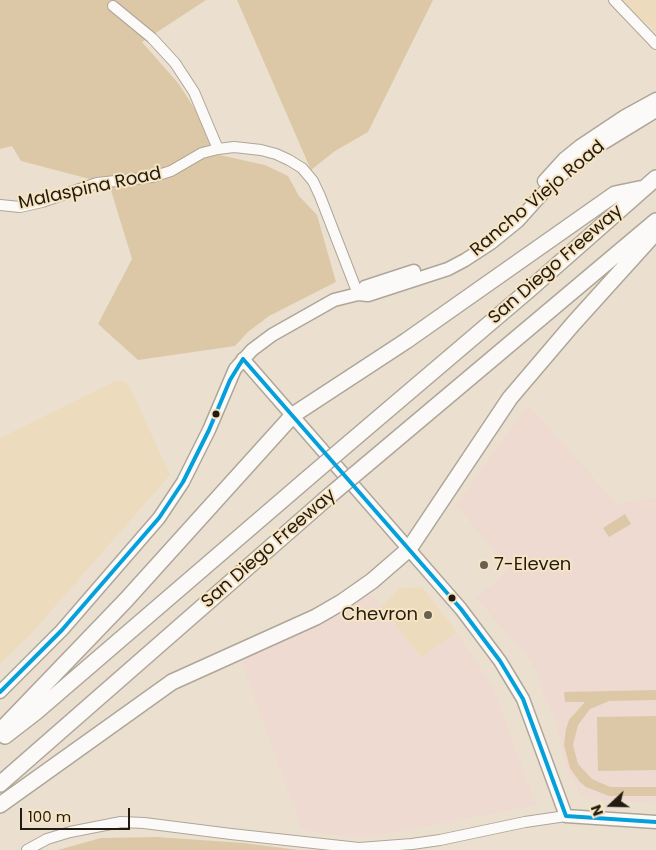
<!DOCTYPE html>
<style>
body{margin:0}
#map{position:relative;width:656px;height:850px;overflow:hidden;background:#ebe0cf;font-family:Poppins,sans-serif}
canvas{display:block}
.north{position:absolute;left:586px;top:780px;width:50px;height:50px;-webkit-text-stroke:4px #f7e4c3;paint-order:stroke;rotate:249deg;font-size:14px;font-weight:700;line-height:20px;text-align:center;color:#221b0f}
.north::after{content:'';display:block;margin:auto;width:18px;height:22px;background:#221b0f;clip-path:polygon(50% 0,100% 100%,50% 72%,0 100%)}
.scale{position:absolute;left:20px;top:808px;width:110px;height:22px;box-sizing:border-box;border:2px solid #221b0f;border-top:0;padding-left:6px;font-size:15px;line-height:18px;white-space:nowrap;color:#221b0f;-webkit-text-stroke:4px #f7e4c3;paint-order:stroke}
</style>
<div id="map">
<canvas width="656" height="850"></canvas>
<div class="north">N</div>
<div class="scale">100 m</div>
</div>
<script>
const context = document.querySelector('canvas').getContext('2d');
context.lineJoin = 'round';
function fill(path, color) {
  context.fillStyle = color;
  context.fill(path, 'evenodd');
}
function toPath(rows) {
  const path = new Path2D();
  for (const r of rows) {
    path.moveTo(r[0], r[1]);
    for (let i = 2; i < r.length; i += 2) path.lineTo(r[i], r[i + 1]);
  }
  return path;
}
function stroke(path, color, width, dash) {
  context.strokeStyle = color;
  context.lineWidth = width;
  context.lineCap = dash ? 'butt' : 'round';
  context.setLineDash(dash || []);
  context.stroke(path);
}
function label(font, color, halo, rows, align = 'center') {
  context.font = font + ' Poppins,sans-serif';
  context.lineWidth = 4;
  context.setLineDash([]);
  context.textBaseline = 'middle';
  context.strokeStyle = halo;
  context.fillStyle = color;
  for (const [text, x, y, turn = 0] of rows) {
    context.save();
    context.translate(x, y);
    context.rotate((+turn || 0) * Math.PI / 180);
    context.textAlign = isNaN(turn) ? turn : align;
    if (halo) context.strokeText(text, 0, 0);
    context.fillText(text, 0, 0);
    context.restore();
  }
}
fill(toPath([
 [618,0,656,0,656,33,649,25],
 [117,380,128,383,170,475,31,634,0,664,0,438],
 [422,587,457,632,421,658,381,606,400,588]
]), '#eddbbe');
fill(toPath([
 [528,404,617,504,656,497,656,803,603,800,581,796,564,762,556,720,542,690,537,673,527,656,476,598,510,569,456,506],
 [368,590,421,658,457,632,493,688,536,805,382,835,341,836,302,830,240,658,331,617]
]), '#eedad0');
fill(toPath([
 [0,0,206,0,142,42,178,83,204,123,215,154,265,165,288,176,299,196,317,215,336,282,269,316,248,332,235,346,138,360,98,324,132,259,109,184,21,161,12,146,0,149],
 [237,0,433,0,368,132,335,151,311,170],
 [625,514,631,524,609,537,603,528],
 [656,690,656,700,609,701,590,709,578,725,573,745,578,764,592,779,610,787,656,787,656,796,609,796,586,787,580,782,570,768,564,745,566,729,569,720,585,702,565,702,564,692],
 [656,716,656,770,598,771,597,717],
 [157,837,243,843,299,850,58,850,101,838]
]), '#dcc8a6');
const minor = toPath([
 [614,0,656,44],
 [113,6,152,38,175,63,194,92,218,149],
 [0,205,20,207,42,202,97,183,152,177,171,171,202,153,218,149,234,147,261,150,276,154,289,160,302,168,313,181,320,196,358,294],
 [27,850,47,839,70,832,121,822,144,823,231,834,359,848,412,844,440,840,525,822,566,816]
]);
const major = toPath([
 [544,181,564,159,580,146,625,116,656,99],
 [358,294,365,287,414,271],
 [243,359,461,609,500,661,523,699,566,816,656,822],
 [0,692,62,630,159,518,183,482,209,430,235,369,252,350,272,335,334,300,358,294,368,295,448,269,465,260,491,243,518,221,554,181,585,156,602,144,656,111]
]);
const highway = toPath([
 [349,443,530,289,656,178],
 [366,465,656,221],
 [0,731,126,600,293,415,406,341,615,194,644,188],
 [5,736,36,712,308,478],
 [0,784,328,497],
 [0,805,172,682,316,617,342,602,372,581,409,549,510,398,573,324,656,232]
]);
stroke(minor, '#aea699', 12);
stroke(major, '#aea699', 15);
stroke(highway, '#aea699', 18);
stroke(minor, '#fcfaf8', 10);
stroke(major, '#fcfaf8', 12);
stroke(highway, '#fcfaf8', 15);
const highwayBridge = toPath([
 [308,478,349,443],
 [328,497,366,465]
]);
stroke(highwayBridge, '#aea699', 18, []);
stroke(highwayBridge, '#fcfaf8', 15);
stroke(toPath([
 [243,359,461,609,500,661,523,699,566,816],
 [0,692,62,630,159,518,183,482,209,430,230,380,243,359],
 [566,816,656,822]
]), '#03a0db', 4);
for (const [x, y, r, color] of [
 [216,414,4.5,"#221b0f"],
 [484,565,5,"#686052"],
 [452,598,4.5,"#221b0f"],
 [428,615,5,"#686052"]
]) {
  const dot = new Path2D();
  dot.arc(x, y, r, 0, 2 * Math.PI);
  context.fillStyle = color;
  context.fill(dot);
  stroke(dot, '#f7e4c3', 2);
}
label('18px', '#221b0f', '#f7e4c3', [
 ["Malaspina Road",90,189,-12],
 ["Rancho Viejo Road",538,199,-40],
 ["San Diego Freeway",556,265,-41],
 ["San Diego Freeway",269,549,-41]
]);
label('18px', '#221b0f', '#f7e4c3', [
 ["7-Eleven",494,565],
 ["Chevron",418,615,"right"]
], 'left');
</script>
